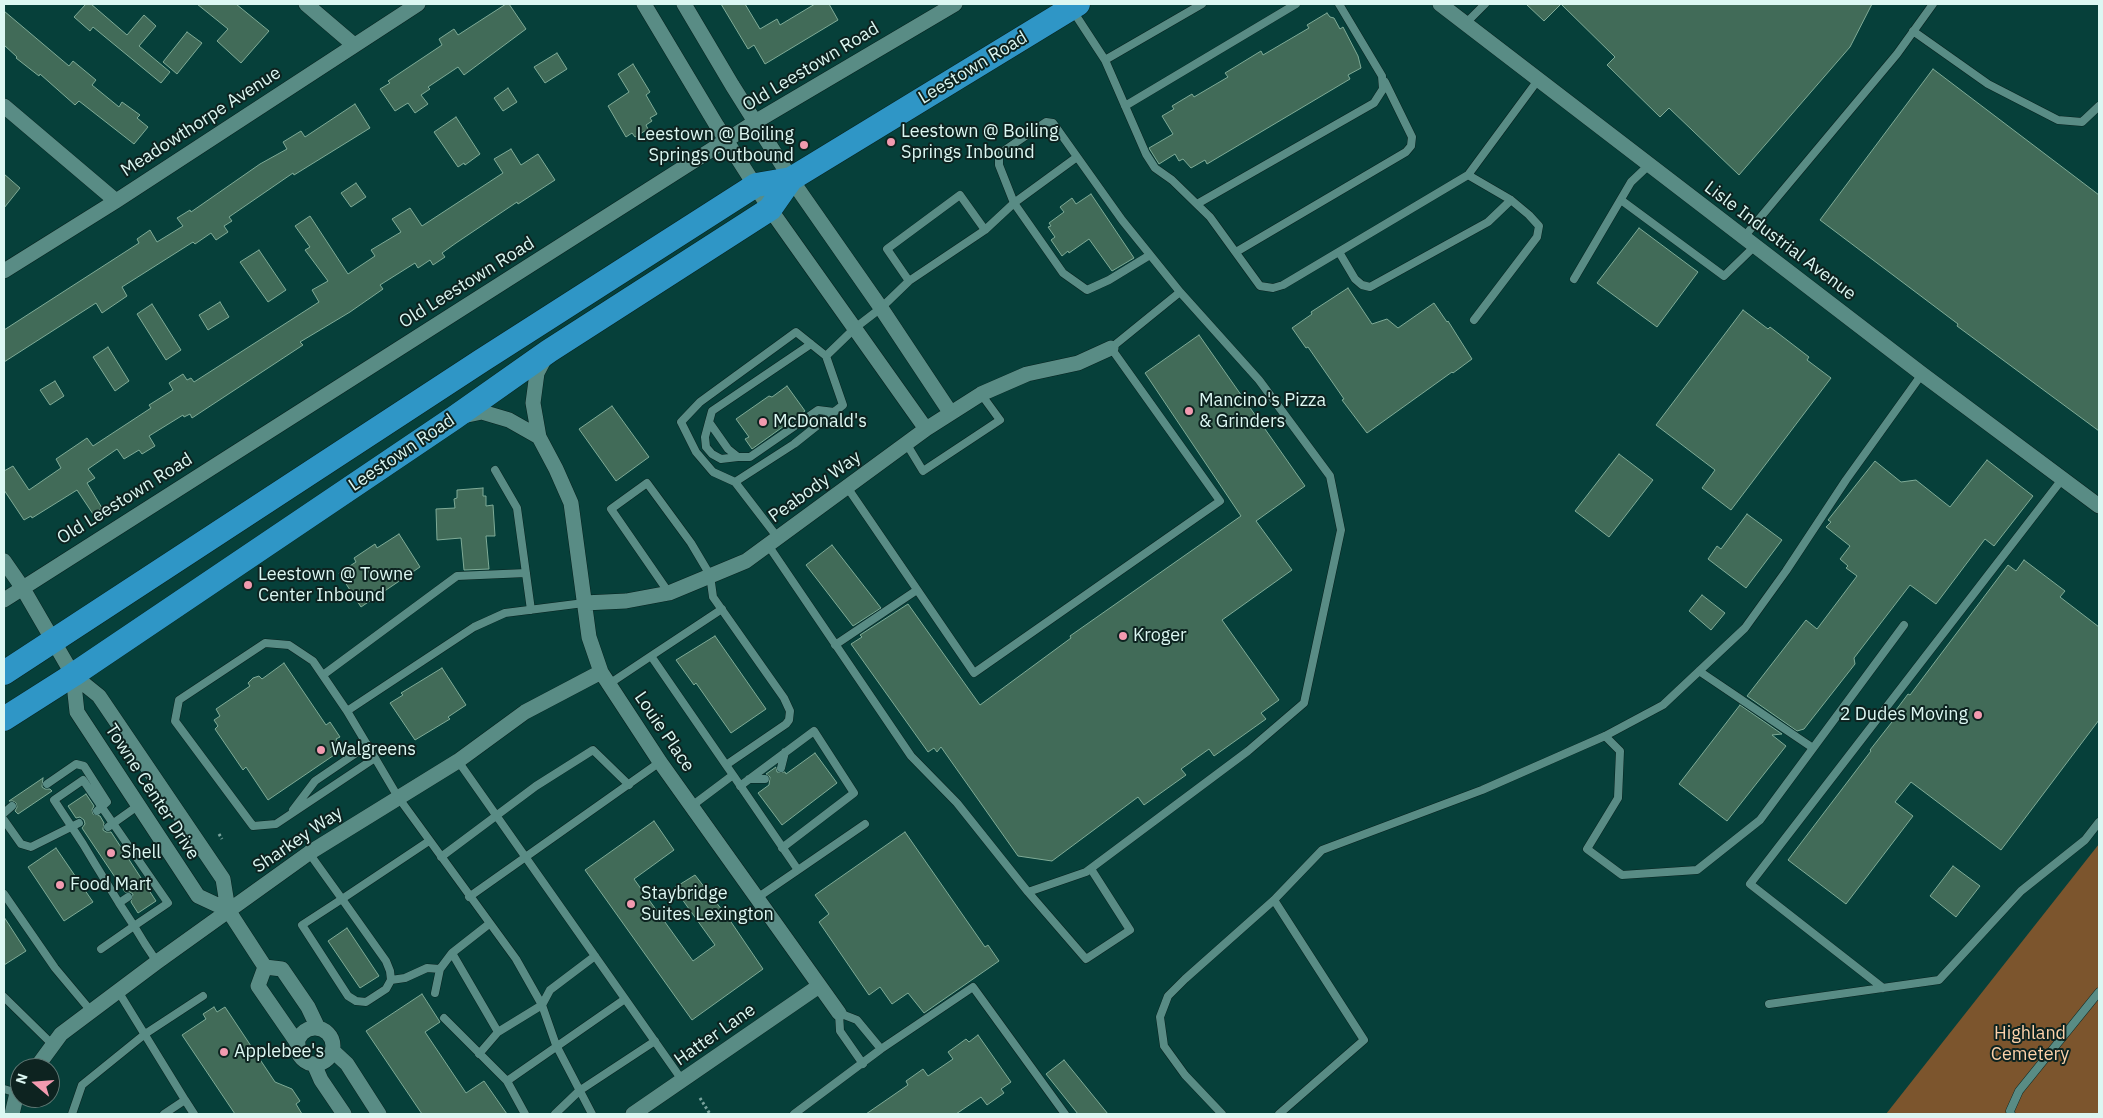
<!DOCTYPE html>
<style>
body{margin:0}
#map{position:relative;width:2103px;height:1118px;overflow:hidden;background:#06403a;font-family:"IBM Plex Sans",sans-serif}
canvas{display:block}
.frame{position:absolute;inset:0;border:5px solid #dcf7f2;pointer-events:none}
.north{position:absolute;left:10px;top:1058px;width:50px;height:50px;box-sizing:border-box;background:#0d2320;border:1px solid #607874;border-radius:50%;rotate:288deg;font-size:14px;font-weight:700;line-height:20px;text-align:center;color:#dcf7f2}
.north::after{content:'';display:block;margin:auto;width:18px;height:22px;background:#f29aaf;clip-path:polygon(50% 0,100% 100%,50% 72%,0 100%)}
</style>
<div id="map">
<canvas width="2103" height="1118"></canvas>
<div class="frame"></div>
<div class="north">N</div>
</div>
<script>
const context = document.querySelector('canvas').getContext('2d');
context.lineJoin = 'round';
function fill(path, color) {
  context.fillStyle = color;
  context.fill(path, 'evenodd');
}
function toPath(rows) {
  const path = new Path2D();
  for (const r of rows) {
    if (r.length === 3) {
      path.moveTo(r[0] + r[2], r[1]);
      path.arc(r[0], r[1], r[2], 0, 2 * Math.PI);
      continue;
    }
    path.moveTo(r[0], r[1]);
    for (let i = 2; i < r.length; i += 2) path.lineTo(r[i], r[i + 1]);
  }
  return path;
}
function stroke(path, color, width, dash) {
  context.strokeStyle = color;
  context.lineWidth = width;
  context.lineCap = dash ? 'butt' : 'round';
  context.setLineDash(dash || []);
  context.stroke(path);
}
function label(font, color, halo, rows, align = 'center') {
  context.font = font + ' "IBM Plex Sans",sans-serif';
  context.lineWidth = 4;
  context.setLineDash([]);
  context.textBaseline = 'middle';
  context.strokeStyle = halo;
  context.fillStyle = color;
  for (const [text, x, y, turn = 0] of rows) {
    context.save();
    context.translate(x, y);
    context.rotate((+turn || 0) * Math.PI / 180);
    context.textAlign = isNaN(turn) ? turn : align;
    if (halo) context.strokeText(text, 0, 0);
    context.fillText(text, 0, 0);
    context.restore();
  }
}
fill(toPath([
 [2099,844,2099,1114,1886,1114]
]), '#7c552d');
const building = toPath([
 [86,4,91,4,127,35,144,15,156,26,139,46,170,72,161,83,93,27,90,31,74,17,86,4],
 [197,4,236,4,269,31,241,63,217,41,228,29,197,4],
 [506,4,509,4,526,29,464,75,458,67,428,87,430,89,421,95,428,104,415,113,408,103,395,111,380,89,390,83,388,81,442,45,439,39,454,29,458,35,506,4],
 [721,4,745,4,760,29,777,19,780,25,815,4,829,4,838,20,765,64,754,45,748,49,721,4],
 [1526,4,1872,4,1850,47,1739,175,1669,108,1660,117,1607,65,1615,57,1561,4,1544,21,1526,4],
 [4,11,69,66,73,61,96,80,92,85,119,107,122,102,140,115,137,118,148,127,134,144,79,101,75,105,40,74,39,76,16,58,17,57,4,45,4,11],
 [1327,13,1330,17,1334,18,1340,29,1343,27,1358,56,1361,68,1348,75,1350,79,1207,164,1205,160,1191,168,1183,159,1179,161,1175,154,1159,164,1149,148,1173,134,1162,116,1174,109,1172,106,1192,94,1194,97,1228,77,1225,73,1261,51,1263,55,1309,28,1307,25,1327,13],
 [187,32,202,43,177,74,163,62,187,32],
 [557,53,567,69,545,83,534,67,557,53],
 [633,64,650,92,646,95,657,114,650,118,652,121,646,125,648,129,635,137,632,133,626,137,608,106,629,92,618,74,633,64],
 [1933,69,2099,195,2099,431,1957,326,1958,324,1820,220,1933,69],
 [508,88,517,102,503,111,494,98,508,88],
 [355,104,370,128,294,175,293,173,229,217,232,221,224,226,228,232,216,240,211,233,195,244,193,242,122,287,127,296,102,313,96,303,4,362,4,330,139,243,137,239,150,230,157,242,183,226,177,218,190,210,191,212,260,164,287,149,283,142,301,131,305,137,355,104],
 [456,117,480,154,465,165,464,163,458,167,434,132,456,117],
 [511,149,521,165,538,154,555,180,518,204,517,202,456,243,442,253,445,257,433,265,430,260,418,268,415,263,380,285,383,289,350,312,300,342,303,345,192,418,190,414,184,417,183,415,149,436,155,446,142,454,139,450,124,459,117,449,88,469,95,478,87,483,102,508,93,514,77,490,32,518,31,516,24,520,4,490,4,471,13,466,29,490,61,468,56,459,87,438,93,446,151,408,149,405,173,390,169,383,183,374,187,380,191,378,194,382,319,302,312,290,328,281,305,250,310,247,295,226,310,216,348,274,375,256,371,250,401,232,392,219,410,208,422,226,503,173,494,159,511,149],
 [4,174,20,188,4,208,4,174],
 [356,183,366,197,351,207,341,193,356,183],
 [1091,194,1134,258,1112,271,1089,239,1069,253,1068,251,1062,256,1051,240,1055,237,1048,227,1051,226,1049,223,1064,212,1060,207,1072,198,1076,204,1091,194],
 [1639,228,1698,272,1657,327,1597,283,1639,228],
 [259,250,286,290,268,302,240,262,259,250],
 [1348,288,1372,324,1387,319,1398,328,1434,303,1447,322,1448,321,1472,359,1453,373,1452,372,1367,433,1342,400,1344,399,1308,347,1306,348,1292,328,1312,314,1311,312,1348,288],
 [220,302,229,317,208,330,199,315,220,302],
 [152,304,181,350,166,360,137,314,152,304],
 [1743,310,1768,329,1770,327,1809,357,1807,360,1831,378,1731,510,1702,488,1715,470,1656,425,1743,310],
 [1199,335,1305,486,1256,521,1292,570,1222,620,1279,700,1261,713,1266,719,1214,756,1209,749,1181,769,1186,775,1144,805,1138,797,1052,861,1018,856,941,747,937,752,934,748,928,752,851,644,862,637,860,635,908,604,980,705,1071,638,1070,636,1241,516,1145,373,1199,335],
 [108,347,129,381,115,391,93,357,108,347],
 [55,381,64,396,50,405,40,390,55,381],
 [787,386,805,411,752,449,745,439,749,437,736,419,769,396,772,397,787,386],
 [612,406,649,457,616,481,579,429,612,406],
 [1619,454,1653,480,1609,537,1575,511,1619,454],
 [1987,460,2033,496,1994,546,1985,539,1936,604,1910,585,1854,658,1855,664,1804,729,1797,731,1747,696,1806,620,1817,629,1857,576,1846,568,1848,566,1840,559,1850,546,1826,527,1831,522,1828,520,1875,461,1901,482,1916,480,1950,507,1987,460],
 [483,488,483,496,486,496,486,506,493,505,495,536,486,536,489,569,464,570,461,538,437,540,436,509,455,508,454,499,457,498,457,490,483,488],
 [1747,514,1782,540,1746,588,1708,559,1717,546,1721,549,1747,514],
 [399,534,420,567,361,607,339,573,356,562,354,558,375,544,377,548,399,534],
 [832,545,881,608,853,626,806,565,832,545],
 [2024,560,2065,591,2060,597,2099,627,2099,720,2001,850,1911,782,1895,802,1913,816,1846,904,1788,860,1871,751,1870,750,1899,713,1896,710,1908,694,1910,695,2008,565,2016,571,2024,560],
 [1702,595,1725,613,1711,630,1689,611,1702,595],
 [715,636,766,709,731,733,696,683,694,685,676,660,715,636],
 [284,663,326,725,330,722,340,737,336,739,343,749,268,800,246,767,243,770,215,729,218,726,214,720,220,716,216,709,250,686,248,683,253,678,259,676,262,679,284,663],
 [442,668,466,705,448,717,450,719,415,740,390,703,403,695,401,693,442,668],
 [1740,705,1782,734,1772,735,1786,746,1727,821,1679,784,1740,705],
 [815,753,837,783,782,825,758,793,769,785,770,777,766,774,776,767,777,772,785,772,786,774,815,753],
 [43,778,42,787,45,789,50,789,52,791,18,814,15,811,17,807,16,803,13,801,9,801,43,778],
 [86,794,94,806,92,810,93,814,100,816,104,823,103,830,106,832,111,832,156,901,138,913,131,902,133,894,130,892,125,892,82,828,85,824,84,820,80,817,76,818,68,806,86,794],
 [654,821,674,850,634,879,693,961,715,945,674,888,695,875,729,919,763,969,692,1020,585,870,654,821],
 [905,832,985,947,988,945,999,961,924,1013,908,993,892,1004,880,987,869,995,819,922,829,914,815,895,905,832],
 [56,848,93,902,64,921,28,867,56,848],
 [1953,866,1980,886,1956,917,1930,896,1953,866],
 [4,917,26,951,4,965,4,917],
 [347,928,379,976,360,988,328,941,347,928],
 [422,994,440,1022,425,1032,466,1093,484,1081,507,1114,422,1114,366,1031,422,994],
 [214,1007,217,1012,225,1007,275,1082,292,1089,300,1101,296,1104,302,1114,235,1114,182,1035,206,1019,203,1014,214,1007],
 [978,1035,1011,1082,1001,1089,1004,1093,987,1105,981,1097,956,1114,866,1114,908,1085,906,1081,923,1069,928,1076,953,1059,948,1052,966,1039,969,1042,978,1035],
 [1064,1060,1108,1114,1078,1114,1046,1074,1064,1060]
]);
fill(building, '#416b58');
stroke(building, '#7fab97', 1);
const service = toPath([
 [1073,11,1105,60,1146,154,1155,168,1172,180,1210,217,1260,286,1273,288,1283,285,1468,175,1538,80],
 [1465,24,1485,4],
 [1913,31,1988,84,2058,120,2082,122,2099,106],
 [1105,60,1202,4],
 [1125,106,1296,4],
 [1468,175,1511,200,1529,215,1539,226,1537,237,1474,320],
 [1621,200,1724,276,1755,246],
 [1197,204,1374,103,1383,89,1382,76,1339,4],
 [1744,237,1897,54,1933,4],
 [1236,252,1406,152,1411,146,1412,137,1385,82],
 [1339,252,1355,279,1362,285,1370,287,1488,222,1511,200],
 [1150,255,1109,280,1087,290,1063,273,1014,203,999,165,999,154,1046,122,1053,123,1122,220,1180,292],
 [1574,279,1631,182,1649,165],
 [909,281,887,249,960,195,985,230],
 [811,344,712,411,709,422,728,449,738,457,750,457,818,410,834,412],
 [826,356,855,328,881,308,909,281,985,230,1014,203,1077,157],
 [709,422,705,437,706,447,712,454,721,459,738,457],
 [906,443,923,471,1000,420,981,394],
 [495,470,517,508,531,610],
 [735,482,794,444,843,405,826,356,796,332,700,402,681,422,696,452,713,472,735,482,778,538],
 [768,545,911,756,957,803,1028,892,1086,872,1248,751,1304,703,1341,530,1330,476,1259,380,1180,292,1111,348,1220,501,974,673,847,487],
 [669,593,611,509,647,483,691,543,710,575,713,597,784,698,790,711,789,720,786,724,726,765],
 [835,645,917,590],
 [651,656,722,609],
 [1699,671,1813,748],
 [323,675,457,576,526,573],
 [609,684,651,656,726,765,733,775,693,805],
 [347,711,474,627,505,613,584,603],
 [1605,736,1620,751,1618,798,1587,849,1622,875,1697,870,1760,820,1904,625],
 [375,758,276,824,253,826,175,721,179,700,265,643,289,645,313,661,347,711,375,758,398,797,516,959,542,1005,556,1045,592,1114],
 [458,761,682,1080],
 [781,768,785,752],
 [733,775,798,870,865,824],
 [749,779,765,779],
 [47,784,76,764,84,766,107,802,97,811],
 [740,786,814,731,854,793,782,848],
 [293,810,315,781,368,745],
 [4,813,12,806],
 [4,820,21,844,31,847,79,823],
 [108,827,139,805],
 [309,853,342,899,386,961,390,971,391,980,386,989,366,1002,356,1001,348,996,302,925,342,899,429,841],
 [441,857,536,786,593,750,629,785],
 [1028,892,1086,959,1130,930,1091,869],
 [4,894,55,968,91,1011],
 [469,897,660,762],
 [757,898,798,870],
 [1274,900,1364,1040,1279,1114],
 [119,903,128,897],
 [489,924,452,953,498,1032],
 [101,949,134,926,168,903,83,780,54,800,83,844,95,864,119,903,134,926,145,944,157,962],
 [391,980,405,978,427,968,440,969],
 [1883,988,1750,884,2063,478],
 [118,991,185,1100,164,1114],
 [435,993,440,969,452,953],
 [4,997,53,1045],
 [1769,1004,1939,980,2021,891,2085,840,2099,822],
 [444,1018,507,1081],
 [479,1054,498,1032,542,1005,550,990,595,956],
 [863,1064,840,1031,839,1013,857,1020,881,1049],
 [4,1089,17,1093],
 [185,1100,194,1114],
 [72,1114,82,1085,145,1034,203,996],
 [525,1114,507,1081,625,999],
 [555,1114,579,1091,655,1041],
 [794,1114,881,1049,973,987,1065,1114],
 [1222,1114,1185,1075,1164,1046,1160,1017,1168,996,1185,979,1274,900,1322,850,1482,790,1605,736,1663,705,1745,628,1786,571,1846,480,1922,374],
 [2011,1114,2010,1111,2019,1091,2099,992]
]);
const minor = toPath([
 [306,4,354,45],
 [644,4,717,126,770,209,926,429],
 [684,4,732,85,791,179,881,308,950,412],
 [1440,4,1922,374,2099,506],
 [4,106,116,201],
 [4,271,116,201,418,4],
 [546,356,537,373,533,403,539,437,556,469,571,503,589,637,601,672,660,762,839,1013],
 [463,416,482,412,509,420,539,437],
 [4,561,22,587,73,675],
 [4,600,755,122,955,4],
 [584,603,626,601,669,593,746,561,926,429,981,394,1027,374,1078,363,1111,348],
 [228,910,198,896,77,712,73,675,99,696,223,879,228,910,265,967,282,969,308,1007,318,1028],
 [265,967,258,986,298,1044],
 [315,1046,18],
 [333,1051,347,1064,379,1114],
 [314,1064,321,1080,344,1114],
 [36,1068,61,1034,157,962,309,853,458,761,525,712,601,672],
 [12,1114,17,1093,20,1089],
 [633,1114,819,986]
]);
const primary = toPath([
 [4,673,481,361,756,185,791,179,1078,4],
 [4,719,73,675,454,418,549,351,770,209,791,179]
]);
stroke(service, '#082320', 9);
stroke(minor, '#082320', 16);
stroke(primary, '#082320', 25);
stroke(toPath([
 [219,834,222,839],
 [700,1098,710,1114]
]), '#78a29c', 3, [2.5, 2.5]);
stroke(service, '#598c85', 8);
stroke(minor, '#598c85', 15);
stroke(primary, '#2f96c6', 24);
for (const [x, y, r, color] of [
 [891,142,5,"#f29aaf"],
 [804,145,5,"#f29aaf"],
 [1189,411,5,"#f29aaf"],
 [763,422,5,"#f29aaf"],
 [248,585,5,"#f29aaf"],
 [1123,636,5,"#f29aaf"],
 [1978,715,5,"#f29aaf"],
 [321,750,5,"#f29aaf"],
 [111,853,5,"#f29aaf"],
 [60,885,5,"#f29aaf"],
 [631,904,5,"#f29aaf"],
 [224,1052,5,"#f29aaf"]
]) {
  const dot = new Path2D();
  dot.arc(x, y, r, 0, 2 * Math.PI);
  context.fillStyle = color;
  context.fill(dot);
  stroke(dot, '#0d2320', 2);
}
label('18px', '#dcf7f2', '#0d2320', [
 ["Old Leestown Road",811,67,-31],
 ["Leestown Road",973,68,-31],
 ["Meadowthorpe Avenue",201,122,-33],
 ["Lisle Industrial Avenue",1780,241,37],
 ["Old Leestown Road",467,283,-32],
 ["Leestown Road",402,453,-34],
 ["Peabody Way",815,487,-36],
 ["Old Leestown Road",125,499,-32],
 ["Louie Place",664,732,56],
 ["Towne Center Drive",152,792,57],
 ["Sharkey Way",298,840,-34],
 ["Hatter Lane",715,1035,-35]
]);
label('18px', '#dcf7f2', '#0d2320', [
 ["Leestown @ Boiling",901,132],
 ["Springs Inbound",901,153],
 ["Leestown @ Boiling",794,135,"right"],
 ["Springs Outbound",794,156,"right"],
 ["Mancino's Pizza",1199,401],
 ["& Grinders",1199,422],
 ["McDonald's",773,422],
 ["Leestown @ Towne",258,575],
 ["Center Inbound",258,596],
 ["Kroger",1133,636],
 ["2 Dudes Moving",1968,715,"right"],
 ["Walgreens",331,750],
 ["Shell",121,853],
 ["Food Mart",70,885],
 ["Staybridge",641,894],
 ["Suites Lexington",641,915],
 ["Applebee's",234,1052]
], 'left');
label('18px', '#fdd2aa', '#0d2320', [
 ["Highland",2030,1034],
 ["Cemetery",2030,1055]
]);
</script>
